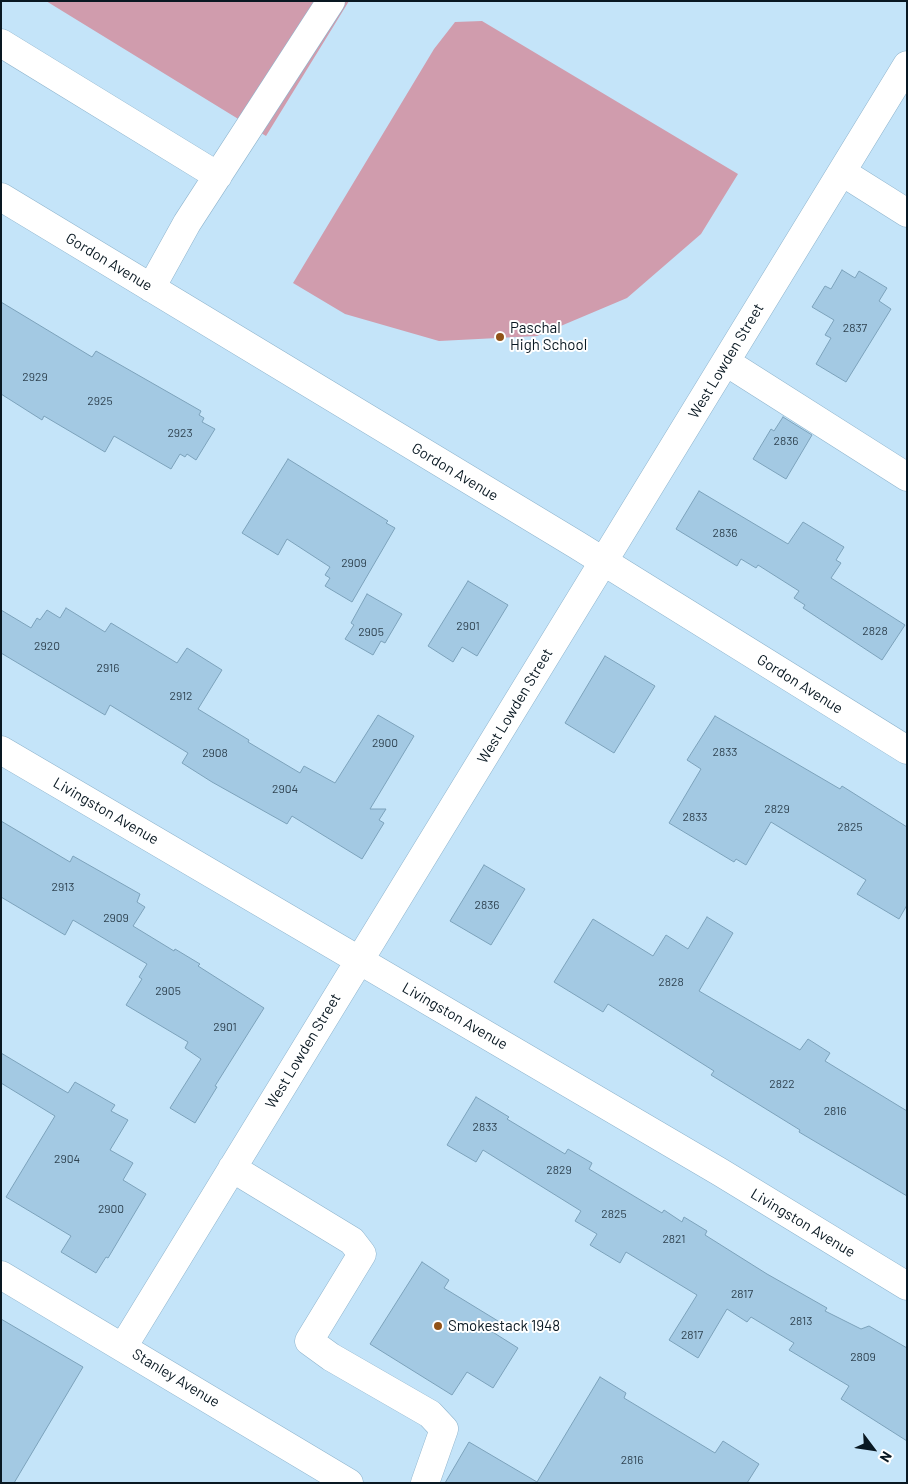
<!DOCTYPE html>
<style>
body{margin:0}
#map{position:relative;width:908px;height:1484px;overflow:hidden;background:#c4e4f9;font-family:Barlow,sans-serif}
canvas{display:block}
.frame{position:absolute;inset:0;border:2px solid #091822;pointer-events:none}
.north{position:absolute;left:848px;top:1424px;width:50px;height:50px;-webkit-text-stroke:4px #fff;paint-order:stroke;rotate:121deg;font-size:14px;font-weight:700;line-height:20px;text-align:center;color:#091822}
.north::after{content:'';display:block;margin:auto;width:18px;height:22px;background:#091822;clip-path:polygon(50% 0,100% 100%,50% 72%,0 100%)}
</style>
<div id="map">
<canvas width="908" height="1484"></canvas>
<div class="frame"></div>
<div class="north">N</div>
</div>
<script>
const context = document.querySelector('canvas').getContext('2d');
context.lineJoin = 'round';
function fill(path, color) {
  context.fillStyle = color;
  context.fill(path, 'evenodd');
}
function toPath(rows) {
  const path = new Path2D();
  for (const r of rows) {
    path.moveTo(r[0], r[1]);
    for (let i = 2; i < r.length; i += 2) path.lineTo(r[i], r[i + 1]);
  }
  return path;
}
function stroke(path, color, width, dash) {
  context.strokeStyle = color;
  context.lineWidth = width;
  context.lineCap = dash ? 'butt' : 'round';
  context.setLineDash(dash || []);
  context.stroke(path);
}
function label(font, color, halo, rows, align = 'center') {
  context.font = font + ' Barlow,sans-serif';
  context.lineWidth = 4;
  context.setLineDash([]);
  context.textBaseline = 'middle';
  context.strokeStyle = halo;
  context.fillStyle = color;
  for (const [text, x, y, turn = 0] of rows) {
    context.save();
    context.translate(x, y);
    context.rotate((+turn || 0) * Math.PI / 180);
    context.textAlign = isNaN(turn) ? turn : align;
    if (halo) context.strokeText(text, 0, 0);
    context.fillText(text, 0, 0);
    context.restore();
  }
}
fill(toPath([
 [46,1,349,1,266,136],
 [482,21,738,174,701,234,627,298,537,336,439,341,345,314,293,283,434,49,455,22]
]), '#d09cad');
const building = toPath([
 [842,270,855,278,859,271,887,288,879,301,891,309,846,382,816,364,831,338,825,335,834,320,812,307,825,286,831,289,842,270],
 [1,302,92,357,96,351,201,411,199,415,204,418,202,422,215,429,196,460,187,454,185,457,180,454,171,469,114,436,105,452,44,416,42,420,1,394,1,302],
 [783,417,812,435,786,479,753,459,771,429,774,431,783,417],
 [288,459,388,521,386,523,395,528,352,602,325,586,330,578,325,575,330,567,287,539,278,555,242,533,288,459],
 [699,491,788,544,803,522,844,547,836,560,841,563,831,578,905,625,882,660,803,608,805,605,794,598,799,591,758,565,756,568,741,559,737,566,676,529,699,491],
 [468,581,508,605,477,656,462,647,453,662,428,646,468,581],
 [367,594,402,614,385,643,381,641,373,655,345,639,354,625,351,623,367,594],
 [66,608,105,632,111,623,177,663,187,648,222,670,198,709,249,740,248,742,300,773,304,766,335,783,378,715,414,736,370,809,386,809,379,820,384,823,362,859,292,816,287,824,212,782,182,763,188,753,110,705,105,715,1,653,1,610,31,628,37,618,40,620,47,610,60,618,66,608],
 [605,656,655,686,614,753,565,723,605,656],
 [715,716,840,789,842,786,907,827,907,905,899,919,857,894,866,880,771,822,746,865,736,859,734,862,669,823,701,769,687,760,715,716],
 [1,821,70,862,73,856,140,894,137,902,145,907,133,926,174,951,175,949,200,964,198,966,264,1008,215,1086,217,1087,195,1123,170,1108,201,1059,185,1048,188,1042,126,1005,142,979,139,977,147,964,73,920,65,935,1,897,1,821],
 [484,865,525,889,491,945,450,921,484,865],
 [707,917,733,933,699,991,800,1050,808,1039,830,1053,825,1061,907,1111,907,1196,799,1132,800,1130,711,1075,714,1071,608,1004,603,1012,554,982,593,919,653,956,666,935,688,949,707,917],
 [1,1053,68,1093,75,1082,115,1105,111,1111,128,1120,110,1150,133,1163,123,1180,146,1194,108,1258,106,1257,96,1273,61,1252,71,1236,6,1197,55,1116,1,1083,1,1053],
 [476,1097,509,1117,507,1119,565,1154,568,1149,592,1163,589,1169,662,1213,664,1210,682,1222,684,1217,707,1231,705,1235,767,1274,827,1308,825,1311,861,1329,869,1326,907,1348,907,1441,841,1399,849,1386,789,1350,794,1343,751,1317,747,1322,727,1309,698,1358,669,1340,697,1295,626,1252,620,1263,590,1245,597,1234,575,1221,581,1211,483,1150,476,1162,447,1145,476,1097],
 [422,1262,449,1280,444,1288,498,1321,491,1331,518,1348,493,1388,467,1372,452,1395,370,1344,422,1262],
 [1,1319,83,1367,14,1483,1,1483,1,1319],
 [600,1377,626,1393,624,1398,715,1453,723,1441,759,1464,747,1483,445,1483,469,1442,537,1482,600,1377]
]);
fill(building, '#a3c9e3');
stroke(building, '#7ca2bb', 1);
const minor = toPath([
 [1,43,218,176],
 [842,172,907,213],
 [1,197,577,545,907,750],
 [151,288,187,223,331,1],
 [726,362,907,477],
 [1,750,720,1172,907,1286],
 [232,1168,352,1241,362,1254,309,1341,331,1357,430,1414,444,1429,425,1483],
 [1,1275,349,1483],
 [123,1347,907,65]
]);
stroke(minor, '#8eb4cd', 29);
stroke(minor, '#fff', 28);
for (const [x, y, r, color] of [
 [500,337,5,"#905218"],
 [438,1326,5,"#905218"]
]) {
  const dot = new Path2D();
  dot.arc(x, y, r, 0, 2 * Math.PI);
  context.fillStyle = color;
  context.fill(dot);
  stroke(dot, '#fff', 2);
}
label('12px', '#304452', null, [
 ["2837",855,328],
 ["2929",35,377],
 ["2925",100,401],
 ["2923",180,433],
 ["2836",786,441],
 ["2836",725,533],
 ["2909",354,563],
 ["2901",468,626],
 ["2828",875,631],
 ["2905",371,632],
 ["2920",47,646],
 ["2916",108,668],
 ["2912",181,696],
 ["2900",385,743],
 ["2833",725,752],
 ["2908",215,753],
 ["2904",285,789],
 ["2829",777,809],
 ["2833",695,817],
 ["2825",850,827],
 ["2913",63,887],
 ["2836",487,905],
 ["2909",116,918],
 ["2828",671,982],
 ["2905",168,991],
 ["2901",225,1027],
 ["2822",782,1084],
 ["2816",835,1111],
 ["2833",485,1127],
 ["2904",67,1159],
 ["2829",559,1170],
 ["2900",111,1209],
 ["2825",614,1214],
 ["2821",674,1239],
 ["2817",742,1294],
 ["2813",801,1321],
 ["2817",692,1335],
 ["2809",863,1357],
 ["2816",632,1460]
]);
label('15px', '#091822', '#fff', [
 ["Gordon Avenue",109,262,31],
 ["West Lowden Street",726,361,-59],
 ["Gordon Avenue",455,472,31],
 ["Gordon Avenue",800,684,32],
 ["West Lowden Street",515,706,-59],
 ["Livingston Avenue",106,811,30],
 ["Livingston Avenue",455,1016,30],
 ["West Lowden Street",303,1051,-59],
 ["Livingston Avenue",803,1223,31],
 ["Stanley Avenue",176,1378,31]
]);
label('15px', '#091822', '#fff', [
 ["Paschal",510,328],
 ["High School",510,345],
 ["Smokestack 1948",448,1326]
], 'left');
</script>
